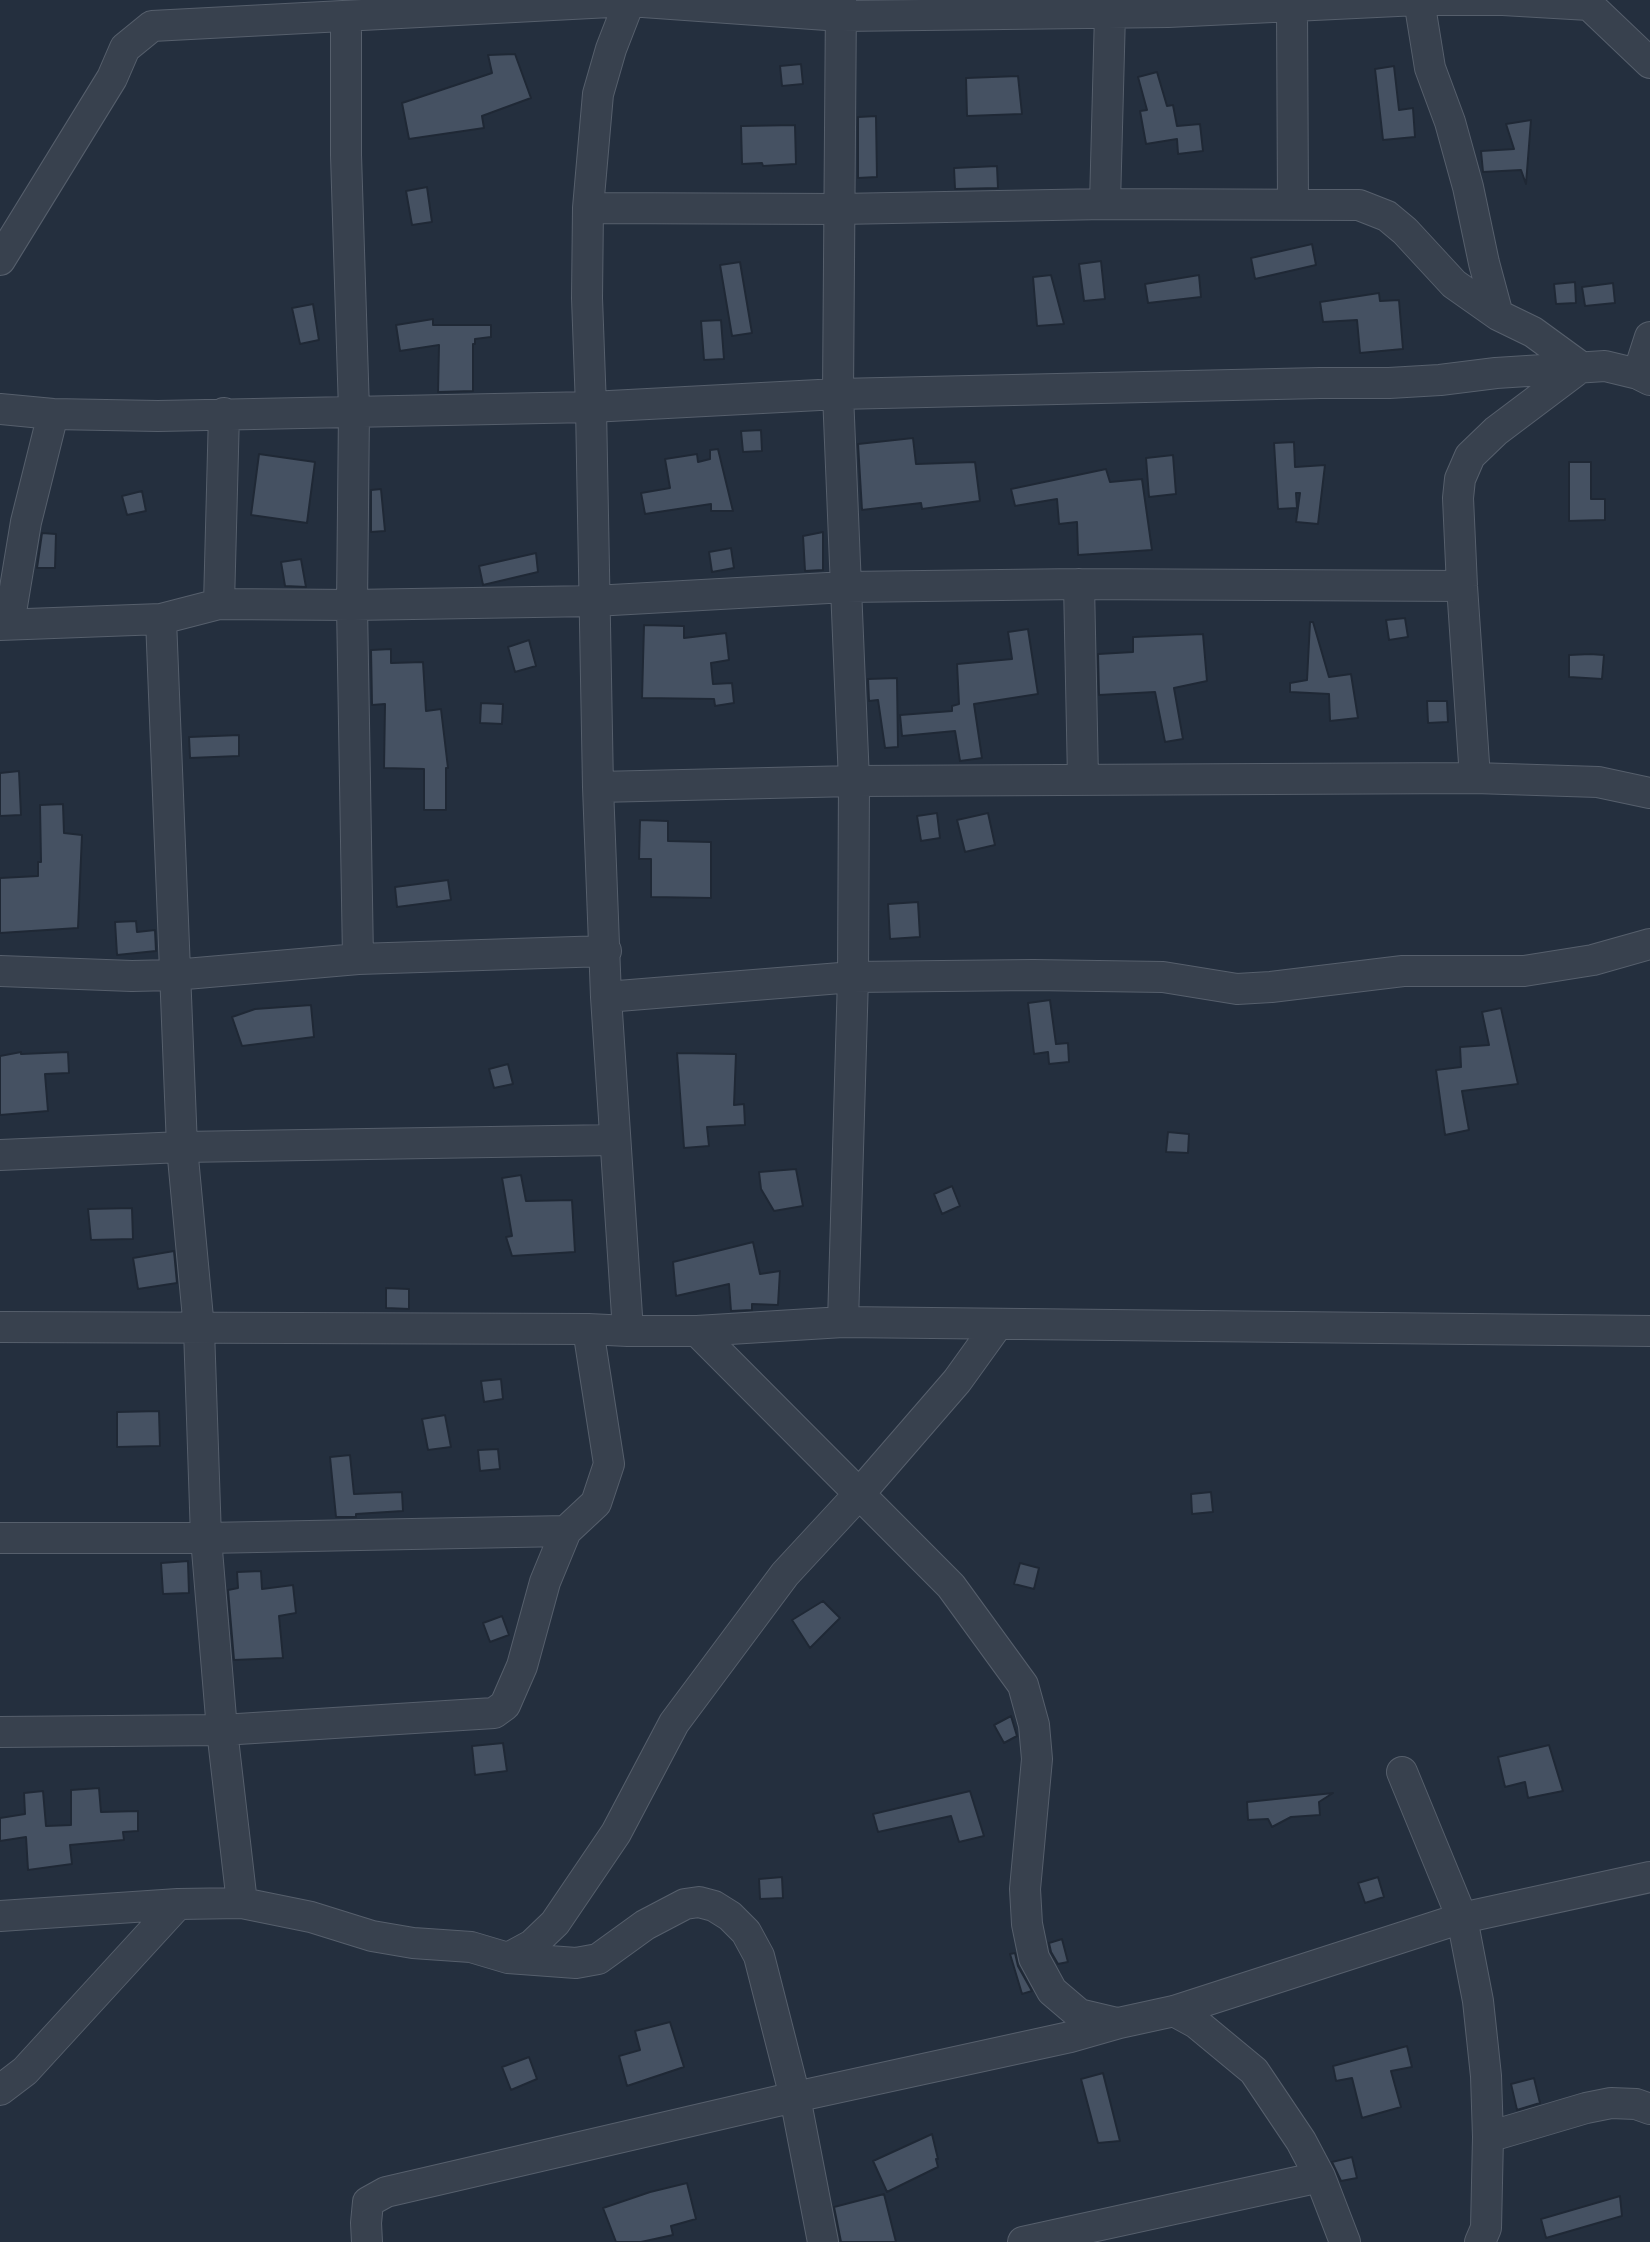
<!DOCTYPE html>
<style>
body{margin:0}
canvas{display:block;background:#242f3e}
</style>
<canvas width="1650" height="2242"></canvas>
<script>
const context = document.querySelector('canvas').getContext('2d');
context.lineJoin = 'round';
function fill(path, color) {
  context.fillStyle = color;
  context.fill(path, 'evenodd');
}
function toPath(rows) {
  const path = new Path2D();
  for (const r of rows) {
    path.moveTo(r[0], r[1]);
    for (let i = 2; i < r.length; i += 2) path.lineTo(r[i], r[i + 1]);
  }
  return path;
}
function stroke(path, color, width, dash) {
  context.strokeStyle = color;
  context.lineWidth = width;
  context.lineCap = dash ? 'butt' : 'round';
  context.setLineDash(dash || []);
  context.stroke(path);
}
const building = toPath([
 [515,54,531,98,482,116,484,128,409,139,402,103,492,73,488,55,515,54],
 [801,64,803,84,782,86,780,66,801,64],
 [1394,66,1399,110,1413,108,1415,137,1383,140,1375,69,1394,66],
 [1157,72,1167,106,1173,105,1177,126,1200,124,1203,151,1178,154,1177,139,1146,144,1140,111,1147,110,1138,77,1157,72],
 [1018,76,1022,114,967,116,966,78,1018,76],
 [876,116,877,177,858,178,858,117,876,116],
 [1531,120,1526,184,1521,170,1483,172,1481,151,1514,149,1506,124,1531,120],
 [795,125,796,164,763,166,762,163,742,164,741,126,795,125],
 [997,166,998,188,955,189,954,168,997,166],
 [427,187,432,222,412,225,406,191,427,187],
 [1312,244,1316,265,1255,279,1251,258,1312,244],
 [1101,261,1105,299,1084,301,1079,264,1101,261],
 [740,262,752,333,732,336,720,265,740,262],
 [1051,275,1064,324,1037,326,1033,277,1051,275],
 [1199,275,1201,297,1148,303,1145,284,1199,275],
 [1575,282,1576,303,1556,304,1554,284,1575,282],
 [1613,283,1615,303,1585,306,1582,287,1613,283],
 [1379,293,1380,301,1399,300,1403,349,1360,353,1357,320,1323,322,1320,302,1379,293],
 [313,304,319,340,300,344,292,308,313,304],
 [433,319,433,325,491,325,491,337,475,339,475,344,473,344,473,391,438,392,439,345,400,351,396,325,433,319],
 [721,320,724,359,704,360,701,321,721,320],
 [761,430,762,451,743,452,741,431,761,430],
 [913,438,916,464,975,462,980,501,922,509,921,503,862,510,858,444,913,438],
 [1294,442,1295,467,1325,465,1318,524,1296,522,1300,493,1296,493,1297,508,1278,509,1274,443,1294,442],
 [718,449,733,511,711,511,711,504,645,514,641,493,670,488,665,459,697,454,698,462,710,459,710,450,718,449],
 [259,454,315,462,307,523,251,515,259,454],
 [1173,455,1176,494,1149,497,1146,458,1173,455],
 [1569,462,1591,462,1591,499,1605,499,1605,520,1569,521,1569,462],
 [1106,469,1110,482,1142,479,1152,550,1078,555,1077,522,1059,524,1057,499,1015,506,1011,489,1106,469],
 [381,489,385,531,371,532,371,490,381,489],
 [142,491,146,511,127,515,122,496,142,491],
 [823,532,823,570,805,571,803,536,823,532],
 [42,533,56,534,55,568,37,568,42,533],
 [731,548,734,568,712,572,709,552,731,548],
 [536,553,538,572,483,585,479,566,536,553],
 [301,559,306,587,285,586,281,562,301,559],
 [1405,618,1408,637,1389,640,1386,620,1405,618],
 [1310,622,1313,622,1329,677,1351,674,1358,718,1330,721,1329,694,1290,692,1290,683,1307,680,1310,622],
 [644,625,684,626,684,638,726,633,729,660,711,663,713,684,732,683,734,703,715,706,714,699,642,698,644,625],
 [1028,629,1038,694,974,704,982,758,960,761,955,731,902,736,900,715,952,711,952,706,959,704,957,664,1012,659,1008,632,1028,629],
 [1203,634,1207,681,1174,688,1183,739,1165,742,1155,692,1099,695,1098,654,1133,652,1133,637,1203,634],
 [529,640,536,666,515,672,508,647,529,640],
 [391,649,391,663,423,662,426,711,441,709,448,768,446,768,446,810,424,810,424,769,384,768,385,704,372,705,371,650,391,649],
 [1590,654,1604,655,1602,679,1569,677,1569,655,1590,654],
 [897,678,898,747,885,748,878,700,869,701,868,679,897,678],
 [1427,701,1447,701,1448,722,1428,723,1427,701],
 [481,703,503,704,502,724,480,723,481,703],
 [239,735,239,756,190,758,189,737,239,735],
 [19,771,21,815,0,816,0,773,19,771],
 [63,804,64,833,82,835,78,928,0,933,0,878,38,876,38,862,41,862,40,805,63,804],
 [937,813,940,838,921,841,917,816,937,813],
 [988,813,995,845,965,852,957,820,988,813],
 [640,820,668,821,668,841,711,842,711,898,651,897,651,859,639,859,640,820],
 [448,880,451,900,397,907,395,887,448,880],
 [918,902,920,937,890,939,888,904,918,902],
 [136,921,137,932,155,930,156,951,117,955,115,922,136,921],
 [1050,1000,1056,1044,1068,1043,1069,1062,1049,1064,1048,1052,1034,1054,1028,1003,1050,1000],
 [311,1005,314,1037,242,1046,232,1017,255,1009,311,1005],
 [1501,1008,1518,1084,1462,1091,1469,1130,1445,1135,1436,1070,1461,1067,1460,1047,1489,1045,1482,1012,1501,1008],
 [21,1052,21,1054,68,1052,69,1073,45,1074,48,1111,0,1115,0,1056,21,1052],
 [677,1053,736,1054,734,1105,744,1104,745,1125,707,1127,709,1146,684,1148,677,1053],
 [508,1064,513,1084,494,1088,489,1069,508,1064],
 [1168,1132,1189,1134,1188,1153,1166,1152,1168,1132],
 [796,1169,803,1206,774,1211,761,1189,759,1172,796,1169],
 [521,1175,526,1201,572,1200,575,1252,512,1256,506,1237,512,1236,502,1178,521,1175],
 [952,1186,960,1206,942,1214,934,1194,952,1186],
 [132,1208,133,1239,91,1240,88,1209,132,1208],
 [753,1242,760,1274,780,1271,778,1305,752,1304,752,1310,731,1311,729,1284,676,1296,673,1262,753,1242],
 [174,1251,177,1283,138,1289,133,1258,174,1251],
 [386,1288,409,1289,409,1309,386,1308,386,1288],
 [501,1379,503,1399,484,1402,481,1381,501,1379],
 [159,1411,160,1446,117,1447,117,1412,159,1411],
 [445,1415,451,1447,428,1450,422,1419,445,1415],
 [498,1449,500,1469,480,1471,478,1450,498,1449],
 [350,1455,354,1494,402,1492,403,1511,356,1514,356,1517,336,1517,330,1457,350,1455],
 [1211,1492,1213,1512,1192,1514,1191,1494,1211,1492],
 [188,1561,189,1593,163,1594,161,1563,188,1561],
 [1020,1563,1039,1568,1034,1589,1014,1584,1020,1563],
 [261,1571,262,1589,293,1585,296,1613,279,1616,283,1658,234,1660,228,1590,238,1588,237,1572,261,1571],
 [823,1601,840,1618,810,1648,792,1620,823,1601],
 [502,1616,509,1635,490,1642,483,1623,502,1616],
 [1011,1716,1017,1736,1004,1743,994,1725,1011,1716],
 [503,1743,507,1771,475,1775,472,1746,503,1743],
 [1549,1745,1563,1791,1528,1798,1525,1782,1505,1787,1498,1757,1549,1745],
 [99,1788,101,1812,138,1811,138,1831,123,1832,124,1840,70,1845,72,1864,28,1870,26,1837,0,1841,0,1818,25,1814,24,1793,43,1791,46,1826,71,1825,71,1790,99,1788],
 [970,1791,984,1836,959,1842,951,1816,878,1832,873,1814,970,1791],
 [1333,1793,1319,1802,1320,1815,1291,1817,1272,1827,1268,1819,1248,1820,1247,1802,1333,1793],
 [782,1877,783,1898,760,1899,759,1879,782,1877],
 [1378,1877,1384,1897,1365,1903,1358,1883,1378,1877],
 [1062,1939,1068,1962,1058,1964,1051,1952,1049,1943,1062,1939],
 [1015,1953,1018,1966,1032,1991,1022,1994,1010,1954,1015,1953],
 [670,2022,684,2067,627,2086,619,2056,640,2050,635,2031,670,2022],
 [1407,2046,1412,2067,1391,2071,1401,2107,1362,2118,1352,2078,1336,2081,1333,2066,1407,2046],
 [529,2057,537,2079,511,2090,502,2067,529,2057],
 [1103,2073,1120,2141,1098,2143,1081,2079,1103,2073],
 [1534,2078,1540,2103,1517,2110,1511,2084,1534,2078],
 [932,2134,938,2159,936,2159,938,2167,887,2192,873,2161,932,2134],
 [1352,2157,1357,2178,1341,2181,1332,2162,1352,2157],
 [687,2183,696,2219,671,2226,673,2235,641,2242,616,2242,603,2208,650,2192,687,2183],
 [884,2194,896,2242,841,2242,834,2207,884,2194],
 [1620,2196,1622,2216,1546,2238,1541,2219,1620,2196]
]);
fill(building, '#455162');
stroke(building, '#1f2835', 2);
const minor = toPath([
 [841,0,838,394,854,781,853,977,843,1322],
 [1419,0,1430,68,1450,122,1468,187,1484,263,1498,315],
 [1438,0,1503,0,1589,5,1650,63],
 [1292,7,1293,204],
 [346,16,346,155,354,411,352,605,358,959],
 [1105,204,1110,13],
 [588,208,839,209,1105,204,1359,205,1387,216,1405,231,1454,284,1498,315,1533,332,1581,367],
 [0,260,112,78,125,48,152,26,629,1,841,16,1168,12,1418,0],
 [1638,374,1650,337],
 [0,409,53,414,158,416,591,407,838,394,1320,383,1389,383,1440,380,1496,373,1605,366,1638,374,1650,380],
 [1079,584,1083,779],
 [219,604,224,413],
 [161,619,182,1147,199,1329,206,1538,222,1730,242,1903],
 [9,624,26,522,53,414],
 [0,625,161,619,219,604,352,605,594,601,846,587,1079,584,1462,586],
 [1475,778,1462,586,1458,498,1460,479,1470,456,1496,431,1581,367],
 [598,787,854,781,1475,778,1598,782,1650,793],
 [0,971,132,976,174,975,358,959,606,951],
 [606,997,853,977,1033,975,1163,977,1237,989,1271,987,1403,971,1524,971,1593,960,1650,944],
 [0,1155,182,1147,615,1140],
 [0,1327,588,1329,628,1331,697,1331,843,1322,1650,1331],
 [628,1331,606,997,598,787,591,407,587,298,588,208,598,94,611,49,630,0],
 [697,1331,951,1586,1023,1685,1034,1725,1037,1759,1025,1889,1027,1924,1034,1958,1052,1991,1079,2014,1117,2023],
 [0,1538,206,1538,566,1531],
 [0,1732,222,1730,494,1713,505,1705,522,1666,545,1582,566,1531,596,1503,609,1464,588,1329],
 [1402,1772,1462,1918,1478,2001,1486,2076,1488,2137,1486,2228,1480,2242],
 [0,1916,178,1904,242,1903,311,1917,372,1936,413,1943,471,1947,508,1958,576,1963,598,1959,645,1925,685,1904,699,1902,714,1906,730,1916,746,1932,759,1956,795,2097,823,2242],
 [508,1958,532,1945,555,1923,616,1833,674,1723,785,1574,860,1493,957,1381,998,1324],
 [1174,2011,1196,2023,1254,2071,1301,2141,1320,2177,1345,2242],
 [0,2090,25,2071,178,1904],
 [1488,2137,1586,2108,1611,2103,1636,2104,1650,2109],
 [367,2242,366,2223,368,2202,386,2192,795,2097,1070,2037,1119,2023,1174,2011,1462,1918,1650,1877],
 [1023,2242,1320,2177]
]);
stroke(minor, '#565f6c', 32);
stroke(minor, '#38414e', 30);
</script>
